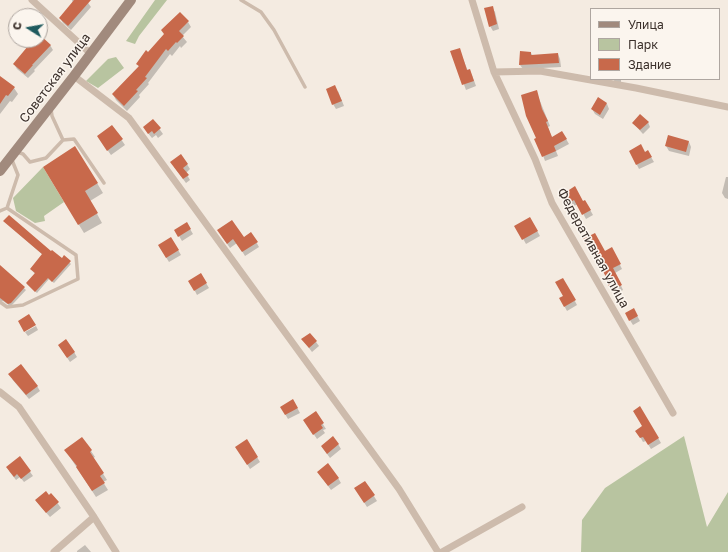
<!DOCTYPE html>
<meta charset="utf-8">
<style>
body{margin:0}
#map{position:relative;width:728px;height:552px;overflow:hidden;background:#f4ebe1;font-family:"Golos Text",sans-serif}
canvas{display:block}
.legend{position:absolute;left:590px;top:8px;width:130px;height:72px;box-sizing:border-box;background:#fbf5ee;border:1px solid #aea6a0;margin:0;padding:5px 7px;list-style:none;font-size:12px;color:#3b302b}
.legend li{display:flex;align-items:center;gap:8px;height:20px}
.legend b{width:20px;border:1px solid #aea6a0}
.north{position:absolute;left:8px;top:8px;width:40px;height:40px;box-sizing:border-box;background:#fbf5ee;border:1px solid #aea6a0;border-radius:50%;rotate:281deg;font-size:11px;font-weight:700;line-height:16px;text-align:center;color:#3b302b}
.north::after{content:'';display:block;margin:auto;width:14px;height:18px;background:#1f5a5e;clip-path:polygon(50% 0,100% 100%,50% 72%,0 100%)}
</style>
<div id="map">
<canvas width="728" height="552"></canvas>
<ul class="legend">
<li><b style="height:5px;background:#a18a7d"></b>Улица</li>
<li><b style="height:11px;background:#b8c4a0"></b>Парк</li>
<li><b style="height:11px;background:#c8694b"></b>Здание</li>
</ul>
<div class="north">С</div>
</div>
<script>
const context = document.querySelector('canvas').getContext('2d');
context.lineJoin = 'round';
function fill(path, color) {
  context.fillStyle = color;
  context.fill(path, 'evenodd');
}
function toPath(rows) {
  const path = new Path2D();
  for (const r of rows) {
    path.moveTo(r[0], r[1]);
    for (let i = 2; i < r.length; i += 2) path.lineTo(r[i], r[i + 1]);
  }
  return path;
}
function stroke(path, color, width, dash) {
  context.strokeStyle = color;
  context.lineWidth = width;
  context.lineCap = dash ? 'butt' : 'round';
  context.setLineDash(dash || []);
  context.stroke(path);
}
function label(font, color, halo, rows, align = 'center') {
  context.font = font + ' "Golos Text",sans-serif';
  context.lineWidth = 3;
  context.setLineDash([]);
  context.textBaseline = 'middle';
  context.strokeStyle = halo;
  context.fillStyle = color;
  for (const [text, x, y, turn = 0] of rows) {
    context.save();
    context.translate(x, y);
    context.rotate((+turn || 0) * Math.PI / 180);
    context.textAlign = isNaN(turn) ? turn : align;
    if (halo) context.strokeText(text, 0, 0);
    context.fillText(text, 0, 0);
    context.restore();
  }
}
fill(toPath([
 [155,0,167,0,139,36,135,44,126,41],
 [116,57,124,68,98,88,86,81,108,59],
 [43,167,64,202,44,216,45,221,35,223,16,211,13,198],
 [684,436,707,527,728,492,728,552,581,552,582,520,605,488]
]), '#b8c4a0');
fill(toPath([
 [72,0,86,0,91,7,71,30,63,23,60,18,73,3],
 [492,7,495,12,499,29,493,31,490,26],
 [188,22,191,27,182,36,187,42,181,48,180,46,172,56,170,54,148,83,149,84,139,95,140,97,127,111,116,100,113,94,139,67,137,64,148,53],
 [40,36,50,45,53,50,34,70,35,71,28,78,17,69,14,64,34,40,40,40],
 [459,49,468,71,469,70,472,75,476,86,466,90,452,52],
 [531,53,533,56,558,54,560,59,561,67,523,69,520,65],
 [0,78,14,88,18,94,12,102,10,101,0,114],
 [613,79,621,79,621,82,615,82],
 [338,91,344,106,336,109,333,104],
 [536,91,550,126,548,127,552,138,562,132,569,144,556,151,558,156,545,161,537,138],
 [598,99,607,104,609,109,603,119,595,114,592,109],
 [153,120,163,134,158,138,156,135,152,138,147,132],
 [648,122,650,127,643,134,633,123],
 [112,126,125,145,111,155,101,141],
 [669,137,689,142,691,147,689,156,669,151,666,146],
 [630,151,645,153,648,152,654,162,639,169],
 [181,155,190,169,186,173,190,180,186,183,174,167],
 [49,176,97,183,103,193,90,201,102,223,84,233],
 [726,177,728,177,728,199,725,198,722,193],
 [564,194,583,202,585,201,593,215,586,219,578,204,572,207],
 [530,218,540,236,526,244,516,226],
 [5,222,62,259,64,257,71,264,54,283,49,279,37,293,27,284,35,274,31,269,43,255],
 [187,224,193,234,182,241,176,231],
 [251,233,259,247,245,256,237,243,230,248,221,235,243,238],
 [171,238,181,255,169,262,159,246],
 [585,240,604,253,612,249,622,269,615,273,623,290,615,295,597,258,596,259],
 [0,266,26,290,12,305,10,306,3,301,0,302],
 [201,275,209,288,197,295,190,281],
 [563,279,577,305,567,311,560,298,564,296],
 [634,310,640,321,633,325,626,314],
 [36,326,38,330,28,336,25,332],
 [303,340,316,342,319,346,312,352],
 [62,350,74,352,77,357,70,362],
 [12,379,37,386,40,391,29,399],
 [293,400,300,413,288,419,281,407],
 [640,407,661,443,651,449,646,441,643,442,637,431,643,427],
 [315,412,326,429,323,430,325,433,317,439,307,424],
 [82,438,91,451,95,457,93,458,107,480,103,482,108,490,96,497,66,451],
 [247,441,260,462,250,469,237,447],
 [338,444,341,449,330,458,322,447],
 [20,458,33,476,24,482,20,477,16,480,9,471],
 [318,472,338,478,341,483,331,490],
 [365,482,377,501,367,507,355,488],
 [51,494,61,508,50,517,36,501],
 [85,545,91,552,77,552,77,551]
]), '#0003');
fill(toPath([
 [74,0,91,0,68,26,59,18],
 [493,6,497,24,489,27,484,8],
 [180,12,189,21,179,31,184,36,177,43,176,42,168,51,166,49,145,77,147,78,136,90,138,91,124,106,112,94,139,66,136,64,146,50,148,52,164,34,161,30],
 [40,35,51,45,32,65,33,65,25,74,13,64,33,40,40,40],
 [460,48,467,70,470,69,474,81,462,85,450,51],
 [520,51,531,52,531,55,558,53,559,63,519,65],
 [0,76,15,87,8,96,6,95,0,104],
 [335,85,342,101,332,105,326,89],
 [537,90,542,109,548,121,546,122,552,137,562,131,567,139,554,146,556,151,542,157,534,139,536,138,526,116,521,95],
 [598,97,607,103,600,115,591,109],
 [640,114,649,122,640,130,632,123],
 [153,119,161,128,154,134,152,131,148,134,143,127],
 [112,125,123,139,107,151,97,136],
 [668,135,689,141,686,152,665,146],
 [641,144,645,152,648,150,652,157,636,165,629,151],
 [75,146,98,183,85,191,98,213,78,225,43,167],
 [181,154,188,164,183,168,189,175,183,179,170,162],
 [575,186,583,201,585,200,591,210,582,215,574,200,569,203,563,194],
 [9,215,51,251,52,250,62,258,64,255,71,261,52,282,48,278,35,292,26,283,35,273,30,269,42,254,3,221],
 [530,217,538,231,522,240,514,226],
 [232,220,244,237,251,232,258,242,242,252,233,239,227,244,217,230],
 [187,222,191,229,178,237,174,230],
 [595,233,605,251,612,247,621,264,613,268,622,285,611,291,605,278,606,277,594,254,592,255,583,239],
 [171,237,179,250,166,258,158,245],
 [0,265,25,287,11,303,8,304,0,298],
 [201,273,207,283,194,291,188,281],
 [563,278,576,300,564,307,559,298,563,296,555,282],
 [634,308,638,316,629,321,625,313],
 [29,314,36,325,24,332,18,321],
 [310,333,317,341,309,348,301,339],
 [66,339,75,352,67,358,58,345],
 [21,364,38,386,26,395,8,374],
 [293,399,298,408,285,415,280,407],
 [640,406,659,438,648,445,643,437,640,438,635,431,642,426,633,411],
 [316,411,324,423,321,425,323,428,313,435,303,420],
 [333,436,339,444,327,454,321,446],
 [82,437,92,450,90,452,104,473,100,476,105,483,92,491,76,467,77,466,64,450],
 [247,439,258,457,247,465,235,447],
 [20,456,31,471,21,479,17,474,14,477,6,467],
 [328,463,339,478,328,486,317,472],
 [365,481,375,495,364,503,354,488],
 [46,491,49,495,51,493,59,502,46,513,35,500]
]), '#c8694b');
stroke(toPath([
 [241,0,261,12,274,30,305,87],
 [63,140,74,139,104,183],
 [17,152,23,154,30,162,46,158,63,140,52,116,51,109],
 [0,211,7,208,18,175,12,160],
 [0,302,7,307,23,305,78,279,76,255,7,208]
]), '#cdbbac', 3.5);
stroke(toPath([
 [32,0,90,53],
 [472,0,494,72,535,159,552,203,673,413],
 [494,72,540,71,636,88,728,107],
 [74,76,129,118,399,489,438,552],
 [0,392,19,407,94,517,116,552],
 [54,552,94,517],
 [442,552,522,507]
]), '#cdbbac', 7);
stroke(toPath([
 [0,171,74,76,131,0]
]), '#a18a7d', 10);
label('13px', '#3b302b', '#fbf5ee', [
 ["Советская улица",55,78,-53],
 ["Федеративная улица",593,248,61]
]);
</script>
